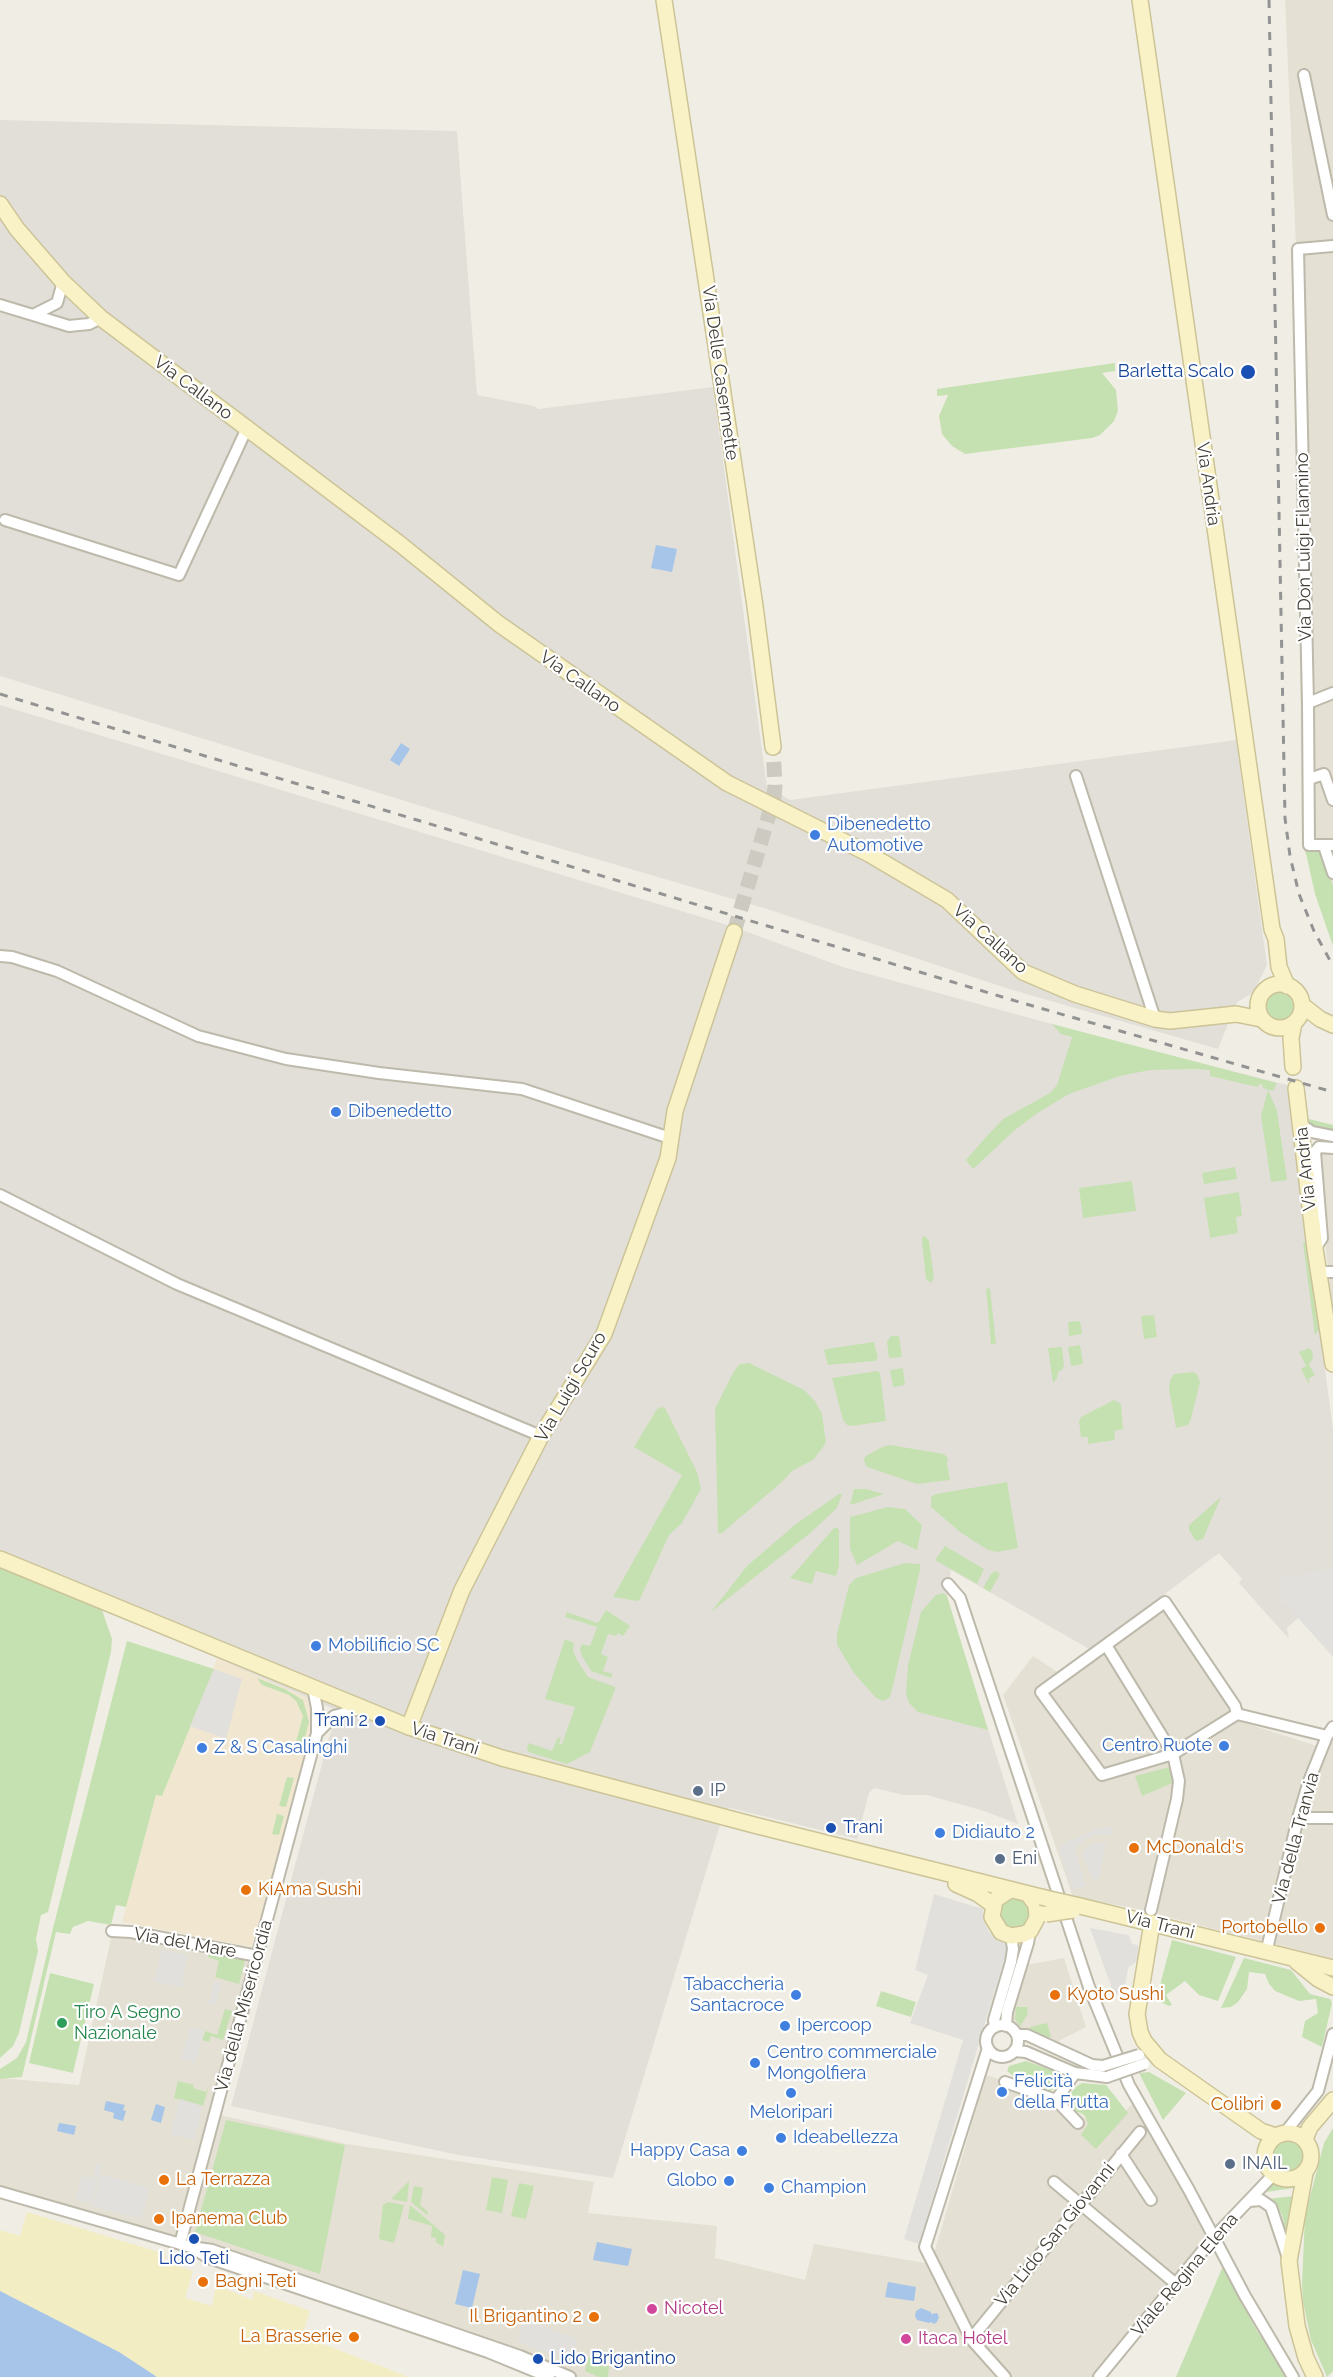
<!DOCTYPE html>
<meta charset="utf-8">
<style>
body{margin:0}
canvas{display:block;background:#f0eee4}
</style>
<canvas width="1333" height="2377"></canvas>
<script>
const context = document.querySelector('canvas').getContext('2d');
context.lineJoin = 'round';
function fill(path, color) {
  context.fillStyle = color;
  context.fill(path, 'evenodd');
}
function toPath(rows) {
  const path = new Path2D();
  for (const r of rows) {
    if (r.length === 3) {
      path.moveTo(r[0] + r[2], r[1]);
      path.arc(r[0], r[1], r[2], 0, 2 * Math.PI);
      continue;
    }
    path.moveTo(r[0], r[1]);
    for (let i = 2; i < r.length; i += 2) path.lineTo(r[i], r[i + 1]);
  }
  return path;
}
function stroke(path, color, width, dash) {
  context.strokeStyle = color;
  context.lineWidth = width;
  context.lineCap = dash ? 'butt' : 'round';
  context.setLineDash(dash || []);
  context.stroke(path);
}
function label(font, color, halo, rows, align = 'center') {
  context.font = font + ' Raleway,sans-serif';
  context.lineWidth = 4.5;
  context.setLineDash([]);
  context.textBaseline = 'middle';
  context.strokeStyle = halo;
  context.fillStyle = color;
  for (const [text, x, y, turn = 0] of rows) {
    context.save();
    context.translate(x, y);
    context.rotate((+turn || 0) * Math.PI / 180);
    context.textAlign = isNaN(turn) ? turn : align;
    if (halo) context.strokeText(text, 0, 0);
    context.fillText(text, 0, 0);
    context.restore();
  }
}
fill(toPath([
 [1285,0,1333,0,1333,912,1302,846,1296,246],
 [1320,1144,1333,1146,1333,1313,1317,1169],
 [1163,1596,1239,1709,1236,1720,1329,1750,1333,1739,1333,1959,1128,1907,1073,1897,1003,1695,1033,1656,1062,1675],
 [113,1929,257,1956,216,2114,347,2144,594,2182,588,2213,717,2226,715,2258,805,2280,814,2244,931,2264,986,2075,1053,2095,1105,2133,1132,2104,1213,2241,1103,2377,549,2377,181,2244,0,2193,0,2078,79,2085],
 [1064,1958,1086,2027,1055,2043,1019,2030,1011,2021,1026,1965]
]), '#e4e0d3');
fill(toPath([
 [217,1658,308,1698,312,1710,314,1726,252,1947,122,1922,156,1794,162,1796]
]), '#f1e7d1');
fill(toPath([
 [0,120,457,131,477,395,534,406,538,409,713,387,767,787,790,800,1236,740,1267,965,1253,993,1237,1002,1218,1049,1009,989,767,909,528,839,0,676],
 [0,705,731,926,843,967,1129,1045,1287,1085,1333,1429,1333,1570,1282,1600,1299,1617,1287,1628,1289,1639,1239,1583,1242,1579,1219,1553,1091,1650,951,1570,947,1599,1018,1824,984,1811,927,1795,904,1795,874,1788,869,1793,857,1839,730,1808,725,1809,613,2178,458,2155,231,2106,328,1741,338,1711,217,1658,0,1567]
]), '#e2dfd9');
fill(toPath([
 [1115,363,1115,371,1102,373,1116,390,1118,411,1114,421,1100,435,1092,438,965,454,952,446,942,434,939,416,948,395,937,396,937,389],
 [1305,849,1321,851,1333,886,1333,946,1315,894],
 [1280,1006,16],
 [1052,1024,1277,1083,1273,1091,1263,1088,1263,1085,1259,1084,1258,1087,1210,1076,1210,1070,1194,1069,1150,1070,1120,1076,1069,1094,1036,1114,1015,1130,973,1169,966,1160,986,1137,1003,1119,1050,1093,1057,1085,1072,1037,1061,1034],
 [1268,1090,1277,1111,1287,1180,1271,1182,1261,1116],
 [1305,1118,1333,1125,1333,1131,1309,1127],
 [1235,1167,1237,1179,1204,1184,1202,1173],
 [1132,1181,1136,1211,1083,1218,1079,1188],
 [1239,1192,1242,1216,1236,1217,1238,1233,1210,1238,1204,1198],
 [925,1236,929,1241,934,1278,931,1283,926,1279,922,1242,922,1237],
 [1308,1242,1320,1328,1315,1335,1303,1243],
 [990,1288,996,1344,991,1344,986,1289],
 [1154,1315,1157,1337,1144,1339,1141,1316],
 [1080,1321,1082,1334,1069,1336,1068,1322],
 [891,1336,899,1336,902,1357,889,1358,887,1342],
 [874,1342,878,1358,875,1361,828,1365,824,1350,826,1349],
 [1080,1345,1083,1364,1071,1366,1068,1347],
 [1062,1347,1064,1365,1062,1370,1058,1372,1057,1378,1053,1383,1048,1348],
 [1309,1348,1312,1351,1313,1358,1309,1365,1315,1375,1308,1379,1310,1382,1308,1383,1301,1369,1306,1366,1299,1352],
 [749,1363,804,1390,815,1401,822,1414,826,1443,813,1460,792,1471,783,1481,722,1533,718,1533,715,1409,734,1371,740,1364],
 [903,1368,905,1385,893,1387,890,1370],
 [877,1371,880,1373,886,1421,852,1426,847,1425,843,1420,832,1378],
 [1193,1372,1197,1374,1200,1382,1191,1419,1188,1425,1176,1428,1169,1389,1170,1380,1174,1374],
 [1114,1400,1121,1404,1123,1429,1114,1431,1115,1440,1088,1444,1088,1437,1081,1437,1079,1421,1081,1417],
 [661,1407,665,1408,697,1472,701,1489,682,1523,669,1535,640,1599,638,1601,613,1597,682,1475,634,1447,657,1409],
 [890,1445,944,1454,948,1458,947,1464,950,1480,917,1484,867,1467,865,1464,864,1459,866,1456,882,1447],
 [1007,1482,1018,1548,997,1552,988,1550,960,1532,931,1507,931,1497,936,1494],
 [854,1489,866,1489,884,1494,850,1505],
 [839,1494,842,1494,837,1508,809,1534,711,1612,747,1566,796,1524],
 [1221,1497,1203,1539,1196,1541,1189,1530,1189,1525],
 [888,1507,905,1509,922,1525,917,1550,898,1541,857,1565,850,1549,850,1517],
 [834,1528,838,1528,839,1530,839,1566,836,1576,816,1571,812,1584,790,1578],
 [945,1546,984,1569,977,1584,935,1560],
 [905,1563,920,1564,920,1570,891,1694,889,1698,883,1701,876,1698,854,1673,837,1645,837,1634,849,1585,856,1578],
 [0,1567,102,1610,112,1639,111,1652,48,1912,41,1915,36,1939,38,1951,19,2033,13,2046,0,2058],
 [995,1571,1000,1574,990,1592,983,1588,991,1574],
 [943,1593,947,1596,988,1730,918,1712,909,1703,906,1694,908,1665,921,1612,936,1595],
 [606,1610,630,1626,623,1636,618,1633,616,1636,608,1634,601,1654,608,1657,603,1671,613,1674,611,1678,591,1671,582,1656,580,1649,582,1644,590,1646,597,1627,565,1617,567,1612,598,1623],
 [565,1639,574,1643,573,1651,577,1660,588,1677,615,1687,615,1690,590,1752,567,1764,528,1752,527,1748,529,1743,552,1751,558,1737,561,1738,559,1744,562,1744,575,1707,545,1699],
 [127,1641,214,1669,162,1796,156,1795,126,1907,116,1905,111,1925,88,1921,73,1927,70,1934,56,1932,22,2077,0,2079,0,2069,17,2058,26,2042,53,1928],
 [257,1678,285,1689,303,1700,309,1722,301,1751,294,1749,303,1716,296,1701,289,1695,262,1685],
 [1170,1767,1175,1782,1142,1796,1135,1776],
 [287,1777,294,1778,286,1807,279,1806],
 [277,1814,284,1816,279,1835,272,1834],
 [1014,1914,15],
 [1172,1940,1236,1957,1218,2001,1199,1995,1185,1981,1166,1995,1172,2005,1169,2006,1156,2000],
 [209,1953,245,1960,239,1984,215,1977,219,1961,208,1957],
 [1244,1958,1291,1970,1310,1994,1330,1999,1332,2003,1322,2047,1302,2037,1305,2021,1318,2013,1316,1999,1299,2001,1275,1991,1269,1984,1265,1974,1249,1972,1247,1989,1238,2002,1231,2007,1221,2008],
 [50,1973,94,1984,73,2073,29,2063],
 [881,1991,916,2002,911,2017,876,2006],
 [1016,2007,1027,2007,1028,2014,1020,2026,1015,2019],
 [225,2009,232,2011,223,2040,211,2036,209,2042,202,2040,205,2031,217,2035],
 [1047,2023,1051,2037,1045,2038,1030,2030,1030,2027],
 [1026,2061,1051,2070,1064,2078,1054,2089,1050,2091,1020,2081,1007,2071,1009,2066],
 [1149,2072,1186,2093,1163,2120,1139,2073],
 [178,2081,194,2085,193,2088,206,2092,209,2086,203,2106,174,2098],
 [1082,2083,1106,2085,1128,2113,1096,2149,1081,2135,1088,2124,1085,2116,1081,2113,1074,2111,1065,2104,1065,2100,1076,2087],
 [226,2120,345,2145,320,2274,195,2232],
 [1333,2128,1333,2371,1327,2377,1311,2340,1303,2302,1302,2284,1305,2216,1324,2143],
 [1288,2156,17],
 [492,2177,508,2180,502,2213,486,2210],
 [409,2181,407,2202,391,2199],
 [1283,2182,1293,2184,1294,2188,1266,2192,1273,2184],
 [519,2183,534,2186,526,2219,511,2216],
 [414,2186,423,2188,420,2205,428,2212,427,2215,411,2202],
 [1294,2196,1289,2244,1282,2215,1274,2202,1268,2199],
 [388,2202,404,2205,394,2243,379,2239,383,2205],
 [410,2205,445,2235,443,2247,436,2242,436,2238,431,2237,432,2226,408,2219],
 [1223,2266,1257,2331,1278,2360,1285,2377,1176,2377],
 [588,2358,605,2362,609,2367,608,2377,599,2377,585,2371]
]), '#c6e1b1');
fill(toPath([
 [27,2212,165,2254,165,2262,193,2271,185,2298,212,2306,216,2285,252,2300,254,2291,310,2311,302,2336,409,2377,152,2377,0,2292,0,2230,20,2236]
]), '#f2edc3');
fill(toPath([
 [1333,1569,1333,1657,1282,1600,1279,1578],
 [214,1669,242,1679,226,1739,190,1726],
 [1110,1826,1112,1828,1112,1835,1094,1835,1074,1848,1086,1886,1073,1889,1060,1854,1060,1845,1096,1829],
 [1103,1842,1106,1843,1105,1847,1100,1875,1098,1879,1093,1880,1082,1852,1093,1844],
 [934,1894,983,1909,984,1921,989,1932,1008,1946,919,2244,904,2239,963,2040,910,2023,928,1975,915,1970],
 [1090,1928,1129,1935,1132,1944,1138,1945,1138,1960,1128,1968,1124,1992,1114,1994],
 [162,1949,188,1955,182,1979,186,1981,184,1987,154,1982],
 [215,1981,222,1983,215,2006,208,2004],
 [191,2027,205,2031,195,2063,181,2058],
 [180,2099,203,2106,194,2140,170,2134],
 [97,2163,102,2164,91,2204,75,2200,82,2176,93,2179],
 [101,2174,150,2188,141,2219,92,2206],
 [523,2319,577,2339,572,2363,518,2342]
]), '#e1e0dc');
fill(toPath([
 [656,545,677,549,672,572,651,568],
 [401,743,410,749,399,766,390,760],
 [106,2101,125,2105,123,2110,126,2111,123,2121,113,2118,114,2113,104,2110],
 [156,2104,165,2107,161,2123,151,2120],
 [59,2123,76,2126,74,2135,57,2131],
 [597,2242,632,2249,628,2266,593,2260],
 [463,2270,480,2274,472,2308,455,2304],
 [888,2282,916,2287,914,2301,885,2297],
 [0,2291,119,2352,157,2377,0,2377],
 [921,2308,931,2312,931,2314,937,2313,939,2317,937,2322,934,2324,931,2322,929,2323,917,2320,915,2316,916,2311]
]), '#a6c5e8');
stroke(toPath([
 [734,932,774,798,775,785,773,747]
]), '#cdcbc1', 15, [15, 8]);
const street = toPath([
 [1304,75,1333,215],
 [1333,246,1298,249,1308,703,1309,845,1333,845],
 [63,282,57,303,33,315,69,326,89,324,101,318],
 [0,305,33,315],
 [5,520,179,575,247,428],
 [1308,703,1333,693],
 [1076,776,1155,1019],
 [1309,779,1324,774,1333,800],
 [1324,846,1333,873],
 [0,956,12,957,57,971,198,1036,286,1059,379,1073,522,1089,670,1138],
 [1302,1125,1312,1132,1333,1136],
 [0,1195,177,1284,541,1436],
 [1315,1249,1322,1238,1315,1152,1319,1147,1333,1148],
 [1319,1272,1333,1272],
 [948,1584,960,1598,1089,1987,1129,2085,1189,2190,1245,2296,1293,2377],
 [1106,1645,1173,1754,1179,1781,1177,1799,1151,1910],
 [1237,1714,1235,1706,1165,1602,1041,1692,1102,1775,1173,1754,1237,1714,1327,1736],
 [317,1733,334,1716,363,1708],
 [1298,1818,1333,1818],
 [112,1931,131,1932,258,1956],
 [1266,1953,1298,1818,1309,1781,1327,1736,1333,1727],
 [1002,2041,16],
 [1006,2026,1007,2012,1028,1943,1030,1931],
 [995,2027,994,2020,1011,1962,1013,1949,1011,1936],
 [1017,2035,1027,2035,1092,2065,1103,2066],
 [988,2048,925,2247,971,2339,1005,2377],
 [1014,2051,1026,2052,1075,2073,1107,2077],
 [1005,2082,1056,2100,1078,2123],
 [1056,2100,1075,2073],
 [1287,2130,1318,2091,1333,2034],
 [1121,2154,1151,2200],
 [1054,2182,1176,2284],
 [0,2192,191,2247,212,2250,520,2356,570,2377],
 [1249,2201,1261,2200,1271,2207,1288,2258],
 [180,2244,317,1733,317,1708,313,1688],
 [194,2249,209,2258,488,2352,549,2377],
 [971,2339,1140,2132],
 [1099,2377,1214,2237,1274,2174]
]);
const secondary = toPath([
 [664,0,755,606,773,747],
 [1140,0,1272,929,1276,939,1279,967,1287,986],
 [0,204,17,229,63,282,101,318,400,544,499,624,727,783,869,854,947,900,1023,972,1075,994,1155,1019,1170,1021,1236,1014,1261,1019],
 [1280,1006,22],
 [1302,1005,1320,1019,1333,1025],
 [1293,1067,1291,1038,1294,1023],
 [1296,1088,1315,1249,1333,1364],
 [0,1559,409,1727,502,1758,754,1825,1041,1897],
 [409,1727,462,1590,541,1436,604,1334,668,1158,675,1111,734,932],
 [956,1884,978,1894,993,1905],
 [1010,1890,995,1900,992,1917,1001,1932,1011,1936,1024,1934,1030,1931,1037,1918,1036,1905,1028,1894],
 [1080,1906,1333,1968],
 [1152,1923,1137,2014,1140,2032,1144,2041,1160,2060,1261,2131,1276,2136],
 [1297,1962,1318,1979,1333,1987],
 [1288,2156,23],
 [1305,2139,1310,2127,1333,2100],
 [1305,2173,1289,2261,1297,2326,1306,2358,1315,2377]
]);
stroke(street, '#bdb9ab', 14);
stroke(secondary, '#ccc498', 18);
stroke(street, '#fff', 10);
stroke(secondary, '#f8f2c6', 15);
stroke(toPath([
 [1269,0,1285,818,1290,856,1299,894,1314,931,1333,966],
 [0,694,1019,1002,1333,1092]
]), '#939393', 3, [8, 8]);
const streetBridge = toPath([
 [1103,2066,1139,2055],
 [1107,2077,1144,2064]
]);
const secondaryBridge = toPath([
 [1041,1897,1080,1906],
 [1046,1914,1073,1910]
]);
stroke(streetBridge, '#bdb9ab', 14, []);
stroke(secondaryBridge, '#ccc498', 18, []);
stroke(streetBridge, '#fff', 10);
stroke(secondaryBridge, '#f8f2c6', 15);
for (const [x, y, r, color] of [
 [1248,372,8,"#1a4fb4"],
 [815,835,6,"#3f7fe0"],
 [336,1112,6,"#3f7fe0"],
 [316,1646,6,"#3f7fe0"],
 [380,1721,6,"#1a4fb4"],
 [1224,1746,6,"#3f7fe0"],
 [202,1748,6,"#3f7fe0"],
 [698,1791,6,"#5c6f8a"],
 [831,1828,6,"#1a4fb4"],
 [940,1833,6,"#3f7fe0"],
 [1134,1848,6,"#e8710a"],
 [1000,1859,6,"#5c6f8a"],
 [246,1890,6,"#e8710a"],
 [1320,1928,6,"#e8710a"],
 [796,1995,6,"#3f7fe0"],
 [1055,1995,6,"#e8710a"],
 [62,2023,6,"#2e9e5b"],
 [785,2026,6,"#3f7fe0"],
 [755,2063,6,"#3f7fe0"],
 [1002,2092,6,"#3f7fe0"],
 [791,2093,6,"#3f7fe0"],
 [1276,2105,6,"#e8710a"],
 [781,2138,6,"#3f7fe0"],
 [742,2151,6,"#3f7fe0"],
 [1230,2164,6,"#5c6f8a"],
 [164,2180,6,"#e8710a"],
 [729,2181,6,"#3f7fe0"],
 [769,2188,6,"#3f7fe0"],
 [159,2219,6,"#e8710a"],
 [194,2239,6,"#1a4fb4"],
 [203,2282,6,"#e8710a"],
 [652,2309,6,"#d1479c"],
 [594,2317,6,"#e8710a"],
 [354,2337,6,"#e8710a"],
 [906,2339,6,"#d1479c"],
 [538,2359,6,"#1a4fb4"]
]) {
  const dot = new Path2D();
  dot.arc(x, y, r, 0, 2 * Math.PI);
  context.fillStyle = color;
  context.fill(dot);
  stroke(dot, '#fff', 2);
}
label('18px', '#164399', '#fff', [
 ["Barletta Scalo",1234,372],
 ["Trani 2",368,1721],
 ["Trani",843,1828,"left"],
 ["Lido Teti",194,2259,"center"],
 ["Lido Brigantino",550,2359,"left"]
], 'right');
label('18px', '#423e35', '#fff', [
 ["Via Delle Casermette",720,373,82],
 ["Via Callano",193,388,37],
 ["Via Andria",1208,484,82],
 ["Via Don Luigi Filannino",1304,547,-91],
 ["Via Callano",580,682,35],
 ["Via Callano",990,939,42],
 ["Via Andria",1306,1169,-96],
 ["Via Luigi Scuro",571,1387,-60],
 ["Via Trani",445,1739,18],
 ["Via della Tranvia",1296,1838,-75],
 ["Via Trani",1160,1925,14],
 ["Via del Mare",185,1943,10],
 ["Via della Misericordia",244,2006,-75],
 ["Via Lido San Giovanni",1055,2235,-51],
 ["Viale Regina Elena",1185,2275,-50]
]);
label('18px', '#366cbe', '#fff', [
 ["Dibenedetto",827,825],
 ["Automotive",827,846],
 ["Dibenedetto",348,1112],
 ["Mobilificio SC",328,1646],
 ["Centro Ruote",1212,1746,"right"],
 ["Z & S Casalinghi",214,1748],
 ["Didiauto 2",952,1833],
 ["Tabaccheria",784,1985,"right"],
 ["Santacroce",784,2006,"right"],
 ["Ipercoop",797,2026],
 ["Centro commerciale",767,2053],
 ["Mongolfiera",767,2074],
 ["Felicità",1014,2082],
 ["della Frutta",1014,2103],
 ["Meloripari",791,2113,"center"],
 ["Ideabellezza",793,2138],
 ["Happy Casa",730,2151,"right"],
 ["Globo",717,2181,"right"],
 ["Champion",781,2188]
], 'left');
label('18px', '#4e5e75', '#fff', [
 ["IP",710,1791],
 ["Eni",1012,1859],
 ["INAIL",1242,2164]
], 'left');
label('18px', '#c56008', '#fff', [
 ["McDonald's",1146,1848],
 ["KiAma Sushi",258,1890],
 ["Portobello",1308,1928,"right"],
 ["Kyoto Sushi",1067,1995],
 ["Colibrì",1264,2105,"right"],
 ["La Terrazza",176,2180],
 ["Ipanema Club",171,2219],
 ["Bagni Teti",215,2282],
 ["Il Brigantino 2",582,2317,"right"],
 ["La Brasserie",342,2337,"right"]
], 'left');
label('18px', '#27864d', '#fff', [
 ["Tiro A Segno",74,2013],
 ["Nazionale",74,2034]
], 'left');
label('18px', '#b23c85', '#fff', [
 ["Nicotel",664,2309],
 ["Itaca Hotel",918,2339]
], 'left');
</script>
